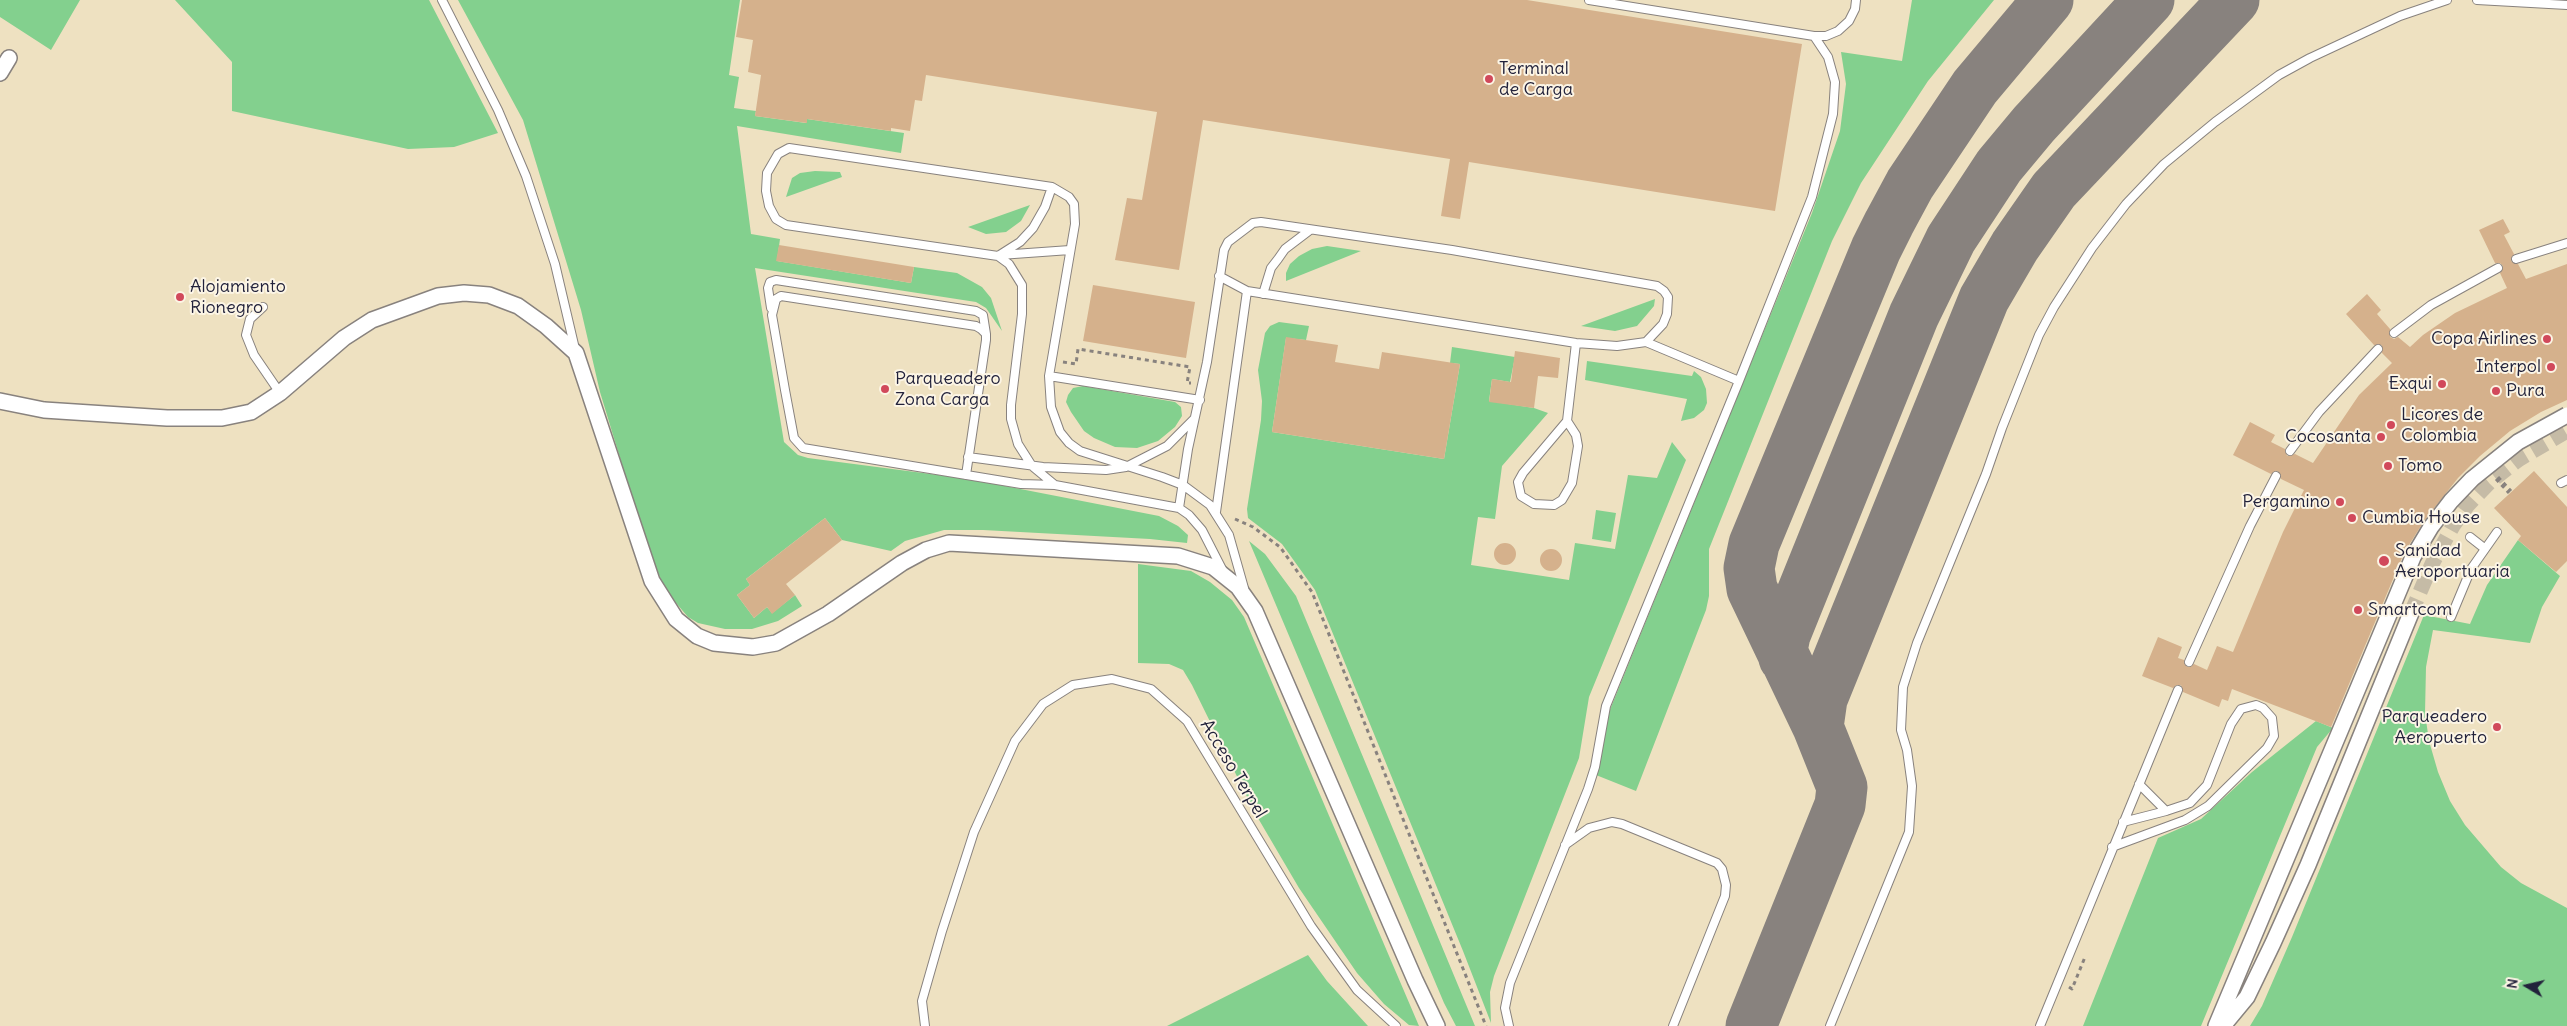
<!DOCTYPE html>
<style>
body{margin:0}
#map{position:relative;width:2567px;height:1026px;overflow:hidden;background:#eee1c1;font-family:Delius,sans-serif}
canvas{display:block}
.north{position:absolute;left:2502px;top:961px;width:50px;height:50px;-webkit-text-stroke:4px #fcf5e5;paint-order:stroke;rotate:279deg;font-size:14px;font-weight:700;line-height:20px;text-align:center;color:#22223b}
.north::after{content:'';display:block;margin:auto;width:18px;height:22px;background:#22223b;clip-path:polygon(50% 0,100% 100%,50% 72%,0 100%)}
</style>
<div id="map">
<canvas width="2567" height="1026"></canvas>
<div class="north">N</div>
</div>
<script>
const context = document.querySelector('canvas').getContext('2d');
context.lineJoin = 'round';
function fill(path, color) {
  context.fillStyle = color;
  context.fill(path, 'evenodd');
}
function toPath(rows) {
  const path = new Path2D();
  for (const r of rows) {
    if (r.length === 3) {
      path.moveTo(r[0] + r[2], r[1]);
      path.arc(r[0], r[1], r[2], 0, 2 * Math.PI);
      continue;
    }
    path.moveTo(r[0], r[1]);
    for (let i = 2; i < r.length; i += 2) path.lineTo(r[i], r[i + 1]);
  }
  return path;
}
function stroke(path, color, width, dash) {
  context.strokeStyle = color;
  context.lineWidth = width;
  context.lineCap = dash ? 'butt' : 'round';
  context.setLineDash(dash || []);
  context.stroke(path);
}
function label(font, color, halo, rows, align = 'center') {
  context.font = font + ' Delius,sans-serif';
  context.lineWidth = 4;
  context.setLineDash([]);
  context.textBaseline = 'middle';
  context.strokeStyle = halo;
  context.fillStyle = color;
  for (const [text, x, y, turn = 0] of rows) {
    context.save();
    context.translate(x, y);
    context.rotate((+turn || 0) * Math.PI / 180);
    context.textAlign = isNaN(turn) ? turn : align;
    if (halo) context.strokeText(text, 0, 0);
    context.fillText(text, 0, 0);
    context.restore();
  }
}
fill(toPath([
 [0,0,80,0,51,50,0,17],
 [175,0,429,0,498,133,454,147,408,149,232,111,232,62],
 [458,0,740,0,729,75,739,77,734,108,756,111,755,116,806,123,807,119,904,133,901,153,737,126,751,234,780,239,777,261,911,283,914,267,957,273,982,287,991,298,1002,331,986,308,976,302,755,268,784,442,798,455,808,458,969,479,1159,516,1178,526,1188,535,1187,543,1150,539,983,530,944,530,905,541,891,551,842,540,825,518,746,579,750,585,737,595,754,618,767,607,772,613,795,595,802,606,778,621,752,629,725,629,698,623,688,617,665,590,644,537,600,392,581,310,523,120],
 [1912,0,1994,0,1928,81,1861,183,1832,241,1709,549,1709,596,1706,610,1636,791,1596,775,1609,712,1812,213,1840,131,1846,84,1841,52,1902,61],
 [815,171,840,172,842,177,786,197,792,178,800,173],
 [1030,205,1021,221,1006,232,986,234,968,227],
 [1327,246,1361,251,1286,281,1286,273,1290,264,1299,256,1312,249],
 [1655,299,1654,306,1637,326,1615,331,1581,326],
 [1279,322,1309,326,1306,340,1286,338,1272,432,1444,459,1460,364,1450,363,1452,347,1515,357,1510,382,1492,379,1489,401,1534,408,1548,413,1502,466,1495,519,1478,517,1471,565,1569,580,1575,543,1615,549,1628,475,1657,478,1672,442,1686,460,1589,697,1579,758,1494,976,1490,992,1491,1023,1463,951,1315,590,1282,544,1248,518,1247,509,1261,420,1262,401,1258,370,1265,333,1270,326],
 [1587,361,1692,376,1694,371,1701,377,1706,389,1707,403,1704,410,1694,418,1681,421,1687,399,1585,380],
 [1083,386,1175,402,1181,407,1182,416,1175,427,1158,441,1137,448,1115,447,1094,438,1084,431,1071,412,1066,402,1068,395,1073,388],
 [1596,510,1616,513,1611,542,1592,539],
 [2518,540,2560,576,2542,607,2530,643,2433,630,2426,667,2425,713,2429,741,2438,772,2450,801,2465,825,2501,867,2521,883,2567,908,2567,1026,2250,1026,2262,1006,2292,937,2424,615,2470,624,2487,585],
 [1249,541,1265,554,1296,596,1475,1026,1456,1026,1444,1003],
 [1138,564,1191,571,1210,582,1232,600,1244,617,1419,1026,1409,1025,1384,1004,1357,973,1299,888,1255,813,1192,685,1183,670,1169,664,1138,663],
 [2316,721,2333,728,2317,747,2201,1026,2083,1026,2158,838,2201,819,2252,772],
 [1308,955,1327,981,1368,1026,1167,1026]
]), '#83d08e');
stroke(toPath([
 [1784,658,1782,650,1785,635,1914,315,1951,239,1999,166,2034,124,2149,0],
 [1818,727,1822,699,1984,299,2015,246,2054,190,2234,0],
 [1751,1026,1840,805,1842,787,1818,727,1752,589,1749,568,1754,544,1876,249,1889,223,1910,184,1975,87,2048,0]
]), '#88827e', 51);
fill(toPath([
 [742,0,1527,0,1802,44,1775,211,1469,162,1460,219,1441,216,1450,159,1203,120,1179,270,1115,260,1127,198,1142,200,1157,112,926,75,922,101,915,100,910,131,891,128,891,131,807,119,807,123,755,116,761,75,748,72,753,40,736,37],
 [2503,219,2510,232,2504,235,2514,254,2511,261,2518,264,2526,279,2567,264,2567,400,2541,412,2510,431,2480,456,2458,478,2424,521,2404,553,2331,727,2232,689,2228,701,2222,699,2219,707,2183,692,2181,685,2177,685,2173,688,2142,676,2158,637,2182,647,2178,658,2184,660,2187,667,2194,664,2207,670,2217,646,2233,652,2283,532,2304,490,2281,479,2278,471,2271,474,2233,455,2250,422,2275,435,2271,442,2285,449,2287,456,2295,454,2313,463,2359,395,2392,363,2382,353,2382,345,2374,345,2346,314,2367,294,2381,310,2377,314,2390,329,2390,337,2394,339,2398,337,2410,347,2423,335,2455,313,2507,288,2500,273,2503,266,2500,263,2495,263,2479,230],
 [779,245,914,267,911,283,776,261],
 [1093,285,1195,302,1186,358,1083,341],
 [1286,337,1338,345,1335,362,1379,369,1382,352,1460,364,1444,459,1272,432],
 [1515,351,1560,358,1558,378,1538,376,1534,408,1489,402,1492,379,1511,382],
 [2534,471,2567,507,2567,561,2556,572,2518,540,2521,536,2494,508],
 [825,518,842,540,786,584,795,595,772,614,767,607,754,618,737,595,750,585,746,579],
 [1505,554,11],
 [1551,560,11]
]), '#d5b18c');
stroke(toPath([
 [2411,613,2432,564,2453,526,2468,505,2489,483,2518,460,2567,431]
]), '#c5bba6', 15, [15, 8]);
const service = toPath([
 [442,0,498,110,526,176,555,264,575,349],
 [1589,0,1814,36],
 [2477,0,2567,5],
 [1000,255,1070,250],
 [998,256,1020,242,1033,228,1045,207,1052,187],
 [2516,259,2567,243],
 [1219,276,1247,291,1576,343,1617,346,1646,342,1739,381],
 [1263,294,1271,268,1278,259,1285,249,1310,230],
 [263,307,250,319,246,335,254,355,280,393],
 [771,308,768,288,770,282,776,280,976,311,983,315,986,334],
 [2394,333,2431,305,2498,268],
 [1049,376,1200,400],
 [1567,421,1576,435,1578,446,1572,483,1562,500,1554,505,1534,504,1521,496,1518,482,1523,473,1567,421,1576,343],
 [2290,451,2319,412,2378,349],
 [968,457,1043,467,1106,470,1126,467,1167,446,1194,419],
 [966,475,986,340,986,334,981,329,976,326,781,296,776,299,772,315,785,390,794,438,803,448,1021,484,1055,485],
 [2561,483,2567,480],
 [1179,508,1188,449,1207,362,1224,250,1228,242,1253,223,1261,222,1452,250,1657,286,1664,291,1668,297,1667,314,1663,324,1646,342],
 [1216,512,1247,291],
 [2470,537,2484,548],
 [1223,571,1202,530,1189,515,1179,508,1055,485,1032,466,1018,444,1011,419,1011,405,1022,314,1022,285,1009,264,998,256,786,225,776,219,769,206,766,191,767,173,778,154,789,148,1052,187,1069,197,1074,204,1075,224,1049,376,1051,407,1060,432,1069,443,1080,451,1162,477,1183,485,1210,505,1229,535,1244,588],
 [2451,617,2471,569,2497,532],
 [2189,662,2250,526,2276,476],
 [2123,822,2166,811],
 [1565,845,1589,828,1612,822,1622,824,1717,863,1722,869,1726,885,1725,896,1673,1026],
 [2112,847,2185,820,2208,806,2267,748,2274,736,2272,718,2263,708,2256,705,2241,709,2231,724,2207,785,2190,803,2166,811,2139,784],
 [925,1026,922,1001,942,931,974,832,1015,741,1043,704,1073,685,1112,679,1151,689,1187,721,1311,926,1357,990,1396,1026],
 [1509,1026,1505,1008,1510,983,1588,789,1595,767,1606,706,1739,381,1812,197,1833,114,1835,82,1828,57,1814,36,1826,36,1838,31,1849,21,1855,9,1856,0],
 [1830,1026,1909,832,1912,786,1907,750,1901,730,1903,687,1917,643,1986,474,2002,428,2039,335,2054,307,2092,248,2126,204,2164,164,2215,122,2279,75,2310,58,2400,16,2447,0],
 [2040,1026,2178,690]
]);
const minor = toPath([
 [0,73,9,58],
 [0,401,44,410,167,418,222,418,251,412,280,393,344,338,372,320,438,296,464,293,489,295,518,306,546,326,576,353,652,581,676,619,697,636,714,643,753,647,776,643,828,614,902,563,926,550,949,543,1178,556,1213,567,1238,587,1255,611,1415,980,1437,1026],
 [2216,1026,2393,605],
 [2223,1026,2247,997,2273,943,2308,865,2411,613]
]);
stroke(service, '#88827e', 10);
stroke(minor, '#88827e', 18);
stroke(toPath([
 [1063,362,1076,364,1078,349,1190,367,1187,383,1191,383],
 [1235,519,1253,527,1280,547,1312,592,1486,1026],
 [2069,987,2072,989,2085,957]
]), '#88827e', 3, [4, 4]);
stroke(service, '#fff', 8);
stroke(minor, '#fff', 15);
const minorBridge = toPath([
 [2393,605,2413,557,2431,527,2451,501,2472,479,2518,442,2567,415]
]);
stroke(minorBridge, '#88827e', 18, []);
stroke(toPath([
 [2498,477,2511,491],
 [2496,479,2509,493]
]), '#88827e', 3, [4, 4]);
stroke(minorBridge, '#fff', 15);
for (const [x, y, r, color] of [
 [1489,79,5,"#d1495b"],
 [180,297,5,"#d1495b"],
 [2547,339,5,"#d1495b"],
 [2551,367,5,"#d1495b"],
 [2442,384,5,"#d1495b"],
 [885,389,5,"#d1495b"],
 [2496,391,5,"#d1495b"],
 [2391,425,5,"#d1495b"],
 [2381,437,5,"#d1495b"],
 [2388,466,5,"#d1495b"],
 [2340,502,5,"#d1495b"],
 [2352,518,5,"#d1495b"],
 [2384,561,6,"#d1495b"],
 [2358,610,5,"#d1495b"],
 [2497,727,5,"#d1495b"]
]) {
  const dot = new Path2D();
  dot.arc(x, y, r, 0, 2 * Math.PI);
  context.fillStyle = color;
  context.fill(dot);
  stroke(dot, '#fcf5e5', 2);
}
label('18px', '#22223b', '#fcf5e5', [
 ["Terminal",1499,69],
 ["de Carga",1499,90],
 ["Alojamiento",190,287],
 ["Rionegro",190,308],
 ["Copa Airlines",2537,339,"right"],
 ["Interpol",2541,367,"right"],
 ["Parqueadero",895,379],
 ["Zona Carga",895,400],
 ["Exqui",2432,384,"right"],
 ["Pura",2506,391],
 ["Licores de",2401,415],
 ["Colombia",2401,436],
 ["Cocosanta",2371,437,"right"],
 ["Tomo",2398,466],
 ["Pergamino",2330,502,"right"],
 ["Cumbia House",2362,518],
 ["Sanidad",2395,551],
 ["Aeroportuaria",2395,572],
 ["Smartcom",2368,610],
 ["Parqueadero",2487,717,"right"],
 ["Aeropuerto",2487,738,"right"]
], 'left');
label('18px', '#22223b', '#fcf5e5', [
 ["Acceso Terpel",1233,769,59]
]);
</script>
